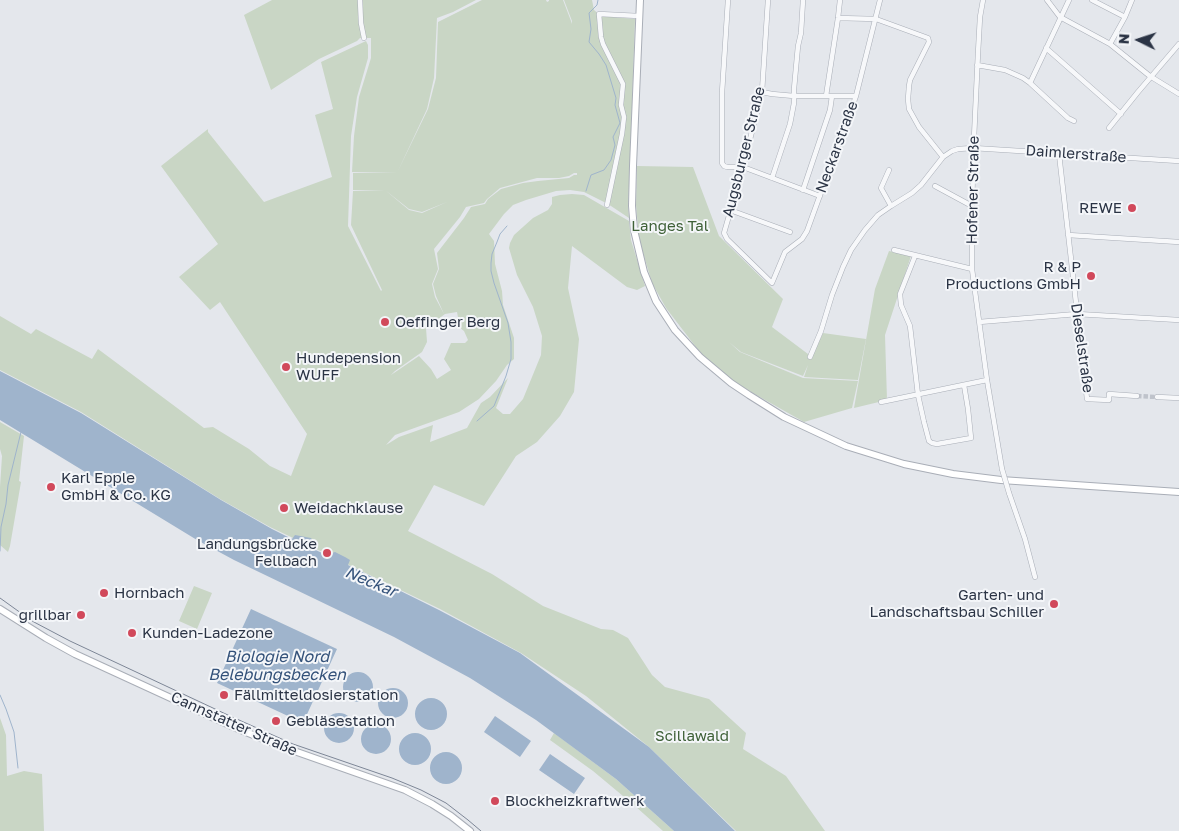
<!DOCTYPE html>
<meta charset="utf-8">
<style>
body{margin:0}
#map{position:relative;width:1179px;height:831px;overflow:hidden;background:#e4e7ec;font-family:"Golos Text",sans-serif}
canvas{display:block}
.north{position:absolute;left:1114px;top:15px;width:50px;height:50px;-webkit-text-stroke:4px #f4f6f9;paint-order:stroke;rotate:274deg;font-size:14px;font-weight:700;line-height:20px;text-align:center;color:#2b3445}
.north::after{content:'';display:block;margin:auto;width:18px;height:22px;background:#2b3445;clip-path:polygon(50% 0,100% 100%,50% 72%,0 100%)}
</style>
<div id="map">
<canvas width="1179" height="831"></canvas>
<div class="north">N</div>
</div>
<script>
const context = document.querySelector('canvas').getContext('2d');
context.lineJoin = 'round';
function fill(path, color) {
  context.fillStyle = color;
  context.fill(path, 'evenodd');
}
function toPath(rows) {
  const path = new Path2D();
  for (const r of rows) {
    if (r.length === 3) {
      path.moveTo(r[0] + r[2], r[1]);
      path.arc(r[0], r[1], r[2], 0, 2 * Math.PI);
      continue;
    }
    path.moveTo(r[0], r[1]);
    for (let i = 2; i < r.length; i += 2) path.lineTo(r[i], r[i + 1]);
  }
  return path;
}
function stroke(path, color, width, dash) {
  context.strokeStyle = color;
  context.lineWidth = width;
  context.lineCap = dash ? 'butt' : 'round';
  context.setLineDash(dash || []);
  context.stroke(path);
}
function label(font, color, halo, rows, align = 'center') {
  context.font = font + ' "Golos Text",sans-serif';
  context.lineWidth = 4;
  context.setLineDash([]);
  context.textBaseline = 'middle';
  context.strokeStyle = halo;
  context.fillStyle = color;
  for (const [text, x, y, turn = 0] of rows) {
    context.save();
    context.translate(x, y);
    context.rotate((+turn || 0) * Math.PI / 180);
    context.textAlign = isNaN(turn) ? turn : align;
    if (halo) context.strokeText(text, 0, 0);
    context.fillText(text, 0, 0);
    context.restore();
  }
}
fill(toPath([
 [272,0,476,0,453,12,437,18,434,78,427,109,397,173,352,172,354,136,359,97,371,58,371,38,360,38,357,41,319,59,271,90,244,15],
 [482,0,546,0,547,2,549,1,549,0,563,0,571,21,571,24,572,21,564,0,592,0,594,10,601,16,635,19,630,166,628,206,629,218,608,204,584,192,570,190,556,191,526,200,513,205,504,214,489,234,494,241,495,264,502,291,503,305,514,338,514,359,507,365,496,381,479,399,459,412,395,435,386,445,399,437,433,425,430,442,467,428,481,403,490,397,508,378,496,408,503,414,510,414,523,399,541,355,542,336,533,307,517,275,509,248,510,243,514,235,533,218,548,210,552,204,552,197,560,195,572,194,584,195,629,221,631,240,645,286,637,290,627,287,572,246,568,288,579,339,574,392,560,416,537,442,516,456,484,506,434,485,408,531,492,574,543,606,601,629,613,630,628,638,652,675,665,687,709,699,746,733,743,749,786,776,825,831,736,831,649,747,586,696,521,653,440,609,357,569,329,555,270,527,220,499,81,412,0,370,0,316,31,334,36,329,92,359,98,349,204,428,213,427,249,449,270,466,291,476,307,434,220,302,210,310,179,277,218,244,161,166,208,129,208,132,264,202,332,177,315,115,333,109,321,62,366,41,368,45,368,58,357,97,351,136,348,226,381,291,382,290,351,225,353,191,385,190,409,210,422,213,447,202,422,212,409,209,385,190,353,190,353,173,397,173,428,109,436,78,438,22],
 [574,173,577,173,577,175,574,175,569,178,538,181,523,183,501,189,488,199,485,204,471,207,464,218,437,253,439,269,433,284,436,296,444,314,435,297,432,284,438,269,434,249,460,217,466,207,484,203,487,199,500,188,537,178,559,178,569,176],
 [457,312,460,328,464,331,468,340,465,343,451,343,444,359,451,370,437,379,431,369,419,356,391,375,395,371,422,352,427,342,426,328,445,314],
 [637,166,693,167,719,236,783,299,772,327,812,357,823,333,866,339,858,380,804,377,808,365,803,376,741,352,729,342,740,352,803,378,858,381,852,408,804,422,751,392,732,380,702,355,666,308,652,283,639,239,636,205],
 [889,251,911,256,885,335,887,400,854,408,875,289],
 [0,422,24,436,19,481,21,482,10,546,8,552,0,545,0,487,2,456,0,449],
 [194,586,212,593,197,629,179,621],
 [0,718,6,735,7,776,24,771,42,774,44,831,0,831],
 [554,733,616,779,674,831,663,831,635,806,593,771,550,740]
]), '#c9d6c5');
fill(toPath([
 [0,371,81,413,221,500,272,529,292,539,295,535,311,538,313,541,312,542,311,548,329,556,332,553,335,552,345,557,350,560,348,565,439,610,520,653,649,747,735,831,674,831,616,779,536,720,470,678,394,637,234,560,197,540,0,420],
 [251,609,337,649,303,723,217,683],
 [358,687,15],
 [393,703,15],
 [431,714,16],
 [339,728,15],
 [495,716,531,741,520,757,484,732],
 [376,739,15],
 [415,749,16],
 [446,768,16],
 [550,754,585,778,574,794,539,770]
]), '#9fb4cc');
stroke(toPath([
 [586,191,591,175,604,170,611,160,615,145,613,137,620,123,615,105,616,98,606,65,599,54,589,42,591,29,589,13,597,5,598,0],
 [477,421,494,406,506,376,511,359,511,342,508,323,494,283,491,271,491,263,492,254,497,242,500,234,507,226],
 [0,551,1,527,6,504,8,485,21,432],
 [0,695,6,709,14,732,18,768]
]), '#9fb4cc', 1);
stroke(toPath([
 [1137,396,1157,397]
]), '#bfc3cb', 4.5, [4.5, 2]);
const minor = toPath([
 [360,0,361,23,364,38],
 [728,0,722,93,722,163,724,166,727,167,743,167,820,196],
 [768,0,762,92,743,167,724,233,727,239,772,283,785,252,802,239,807,231,856,96,880,0],
 [983,0,980,17,978,53,974,138,972,206,972,269,987,380,1002,469],
 [1047,0,1060,17,1110,44,1151,77],
 [1092,0,1125,17],
 [838,18,876,19,928,38,929,42,910,80,909,86,908,99,909,109,919,127,943,157],
 [1110,44,1125,17,1132,0],
 [1046,48,1121,114],
 [977,65,1005,70,1023,78,1030,83,1068,118,1074,121],
 [1153,78,1179,94],
 [1030,83,1069,0],
 [762,92,772,94,794,96,856,96],
 [826,96,838,18,840,0],
 [1109,128,1138,92,1179,44],
 [1059,154,1087,399,1109,400,1109,394,1137,396],
 [889,170,881,188,891,206],
 [772,178,790,124,794,103,794,89,798,46,801,33,803,0],
 [935,186,972,206],
 [803,190,830,110,832,96],
 [607,205,622,134,624,117,621,105,623,84,603,44,601,37,599,14,639,16],
 [730,210,790,232],
 [1068,235,1179,242],
 [894,250,972,269],
 [915,256,900,294,901,305,910,326,918,395,924,422,929,441,932,443,937,444,971,438,968,409,964,385],
 [979,322,1077,314,1179,320],
 [810,357,821,331,832,295,843,267,851,250,865,230,878,215,891,206,912,193,921,185,943,157,952,151,958,149,973,148,1179,161],
 [1157,397,1179,398],
 [881,402,987,380],
 [1009,493,1025,539,1035,577]
]);
const secondary = toPath([
 [640,0,633,166,632,206,634,230,644,272,656,301,675,330,700,357,731,383,749,395,784,417,846,446,904,464,953,474,1001,480,1179,492],
 [0,609,46,638,75,654,236,728,280,746,405,790,432,804,451,816,470,831]
]);
stroke(minor, '#a9aeb7', 5.5);
stroke(secondary, '#a9aeb7', 8);
stroke(minor, '#f7f8fa', 4.5);
stroke(secondary, '#fff', 6);
stroke(toPath([
 [0,598,32,621,70,641,230,716,293,744,392,778,421,790,446,803,468,820,481,831]
]), '#7d8696', 1);
const minorBridge = toPath([
 [1002,469,1009,493]
]);
stroke(minorBridge, '#a9aeb7', 5.5, []);
stroke(minorBridge, '#f7f8fa', 4.5);
for (const [x, y, r, color] of [
 [1132,208,5,"#d1495b"],
 [1091,276,5,"#d1495b"],
 [385,322,5,"#d1495b"],
 [286,367,5,"#d1495b"],
 [51,487,5,"#d1495b"],
 [284,508,5,"#d1495b"],
 [327,553,5,"#d1495b"],
 [104,593,5,"#d1495b"],
 [1054,604,5,"#d1495b"],
 [81,615,5,"#d1495b"],
 [132,633,5,"#d1495b"],
 [224,695,5,"#d1495b"],
 [276,721,5,"#d1495b"],
 [495,801,5,"#d1495b"]
]) {
  const dot = new Path2D();
  dot.arc(x, y, r, 0, 2 * Math.PI);
  context.fillStyle = color;
  context.fill(dot);
  stroke(dot, '#f4f6f9', 2);
}
label('15px', '#2b3445', '#f4f6f9', [
 ["Neckarstraße",837,147,-70],
 ["Augsburger Straße",744,152,-76],
 ["Daimlerstraße",1076,154,4],
 ["Hofener Straße",973,190,-89],
 ["Dieselstraße",1082,348,82],
 ["Cannstatter Straße",234,724,24]
]);
label('15px', '#2b3445', '#f4f6f9', [
 ["REWE",1122,208,"right"],
 ["R & P",1081,267,"right"],
 ["Productions GmbH",1081,284,"right"],
 ["Oeffinger Berg",395,322],
 ["Hundepension",296,358],
 ["WUFF",296,375],
 ["Karl Epple",61,478],
 ["GmbH & Co. KG",61,495],
 ["Weidachklause",294,508],
 ["Landungsbrücke",317,544,"right"],
 ["Fellbach",317,561,"right"],
 ["Hornbach",114,593],
 ["Garten- und",1044,595,"right"],
 ["Landschaftsbau Schiller",1044,612,"right"],
 ["grillbar",71,615,"right"],
 ["Kunden-Ladezone",142,633],
 ["Fällmitteldosierstation",234,695],
 ["Gebläsestation",286,721],
 ["Blockheizkraftwerk",505,801]
], 'left');
label('15px', '#3f6138', '#f4f6f9', [
 ["Langes Tal",670,226],
 ["Scillawald",692,736]
]);
label('italic 16px', '#34527a', '#f4f6f9', [
 ["Neckar",371,582,23],
 ["Biologie Nord",277,657],
 ["Belebungsbecken",277,675]
]);
</script>
